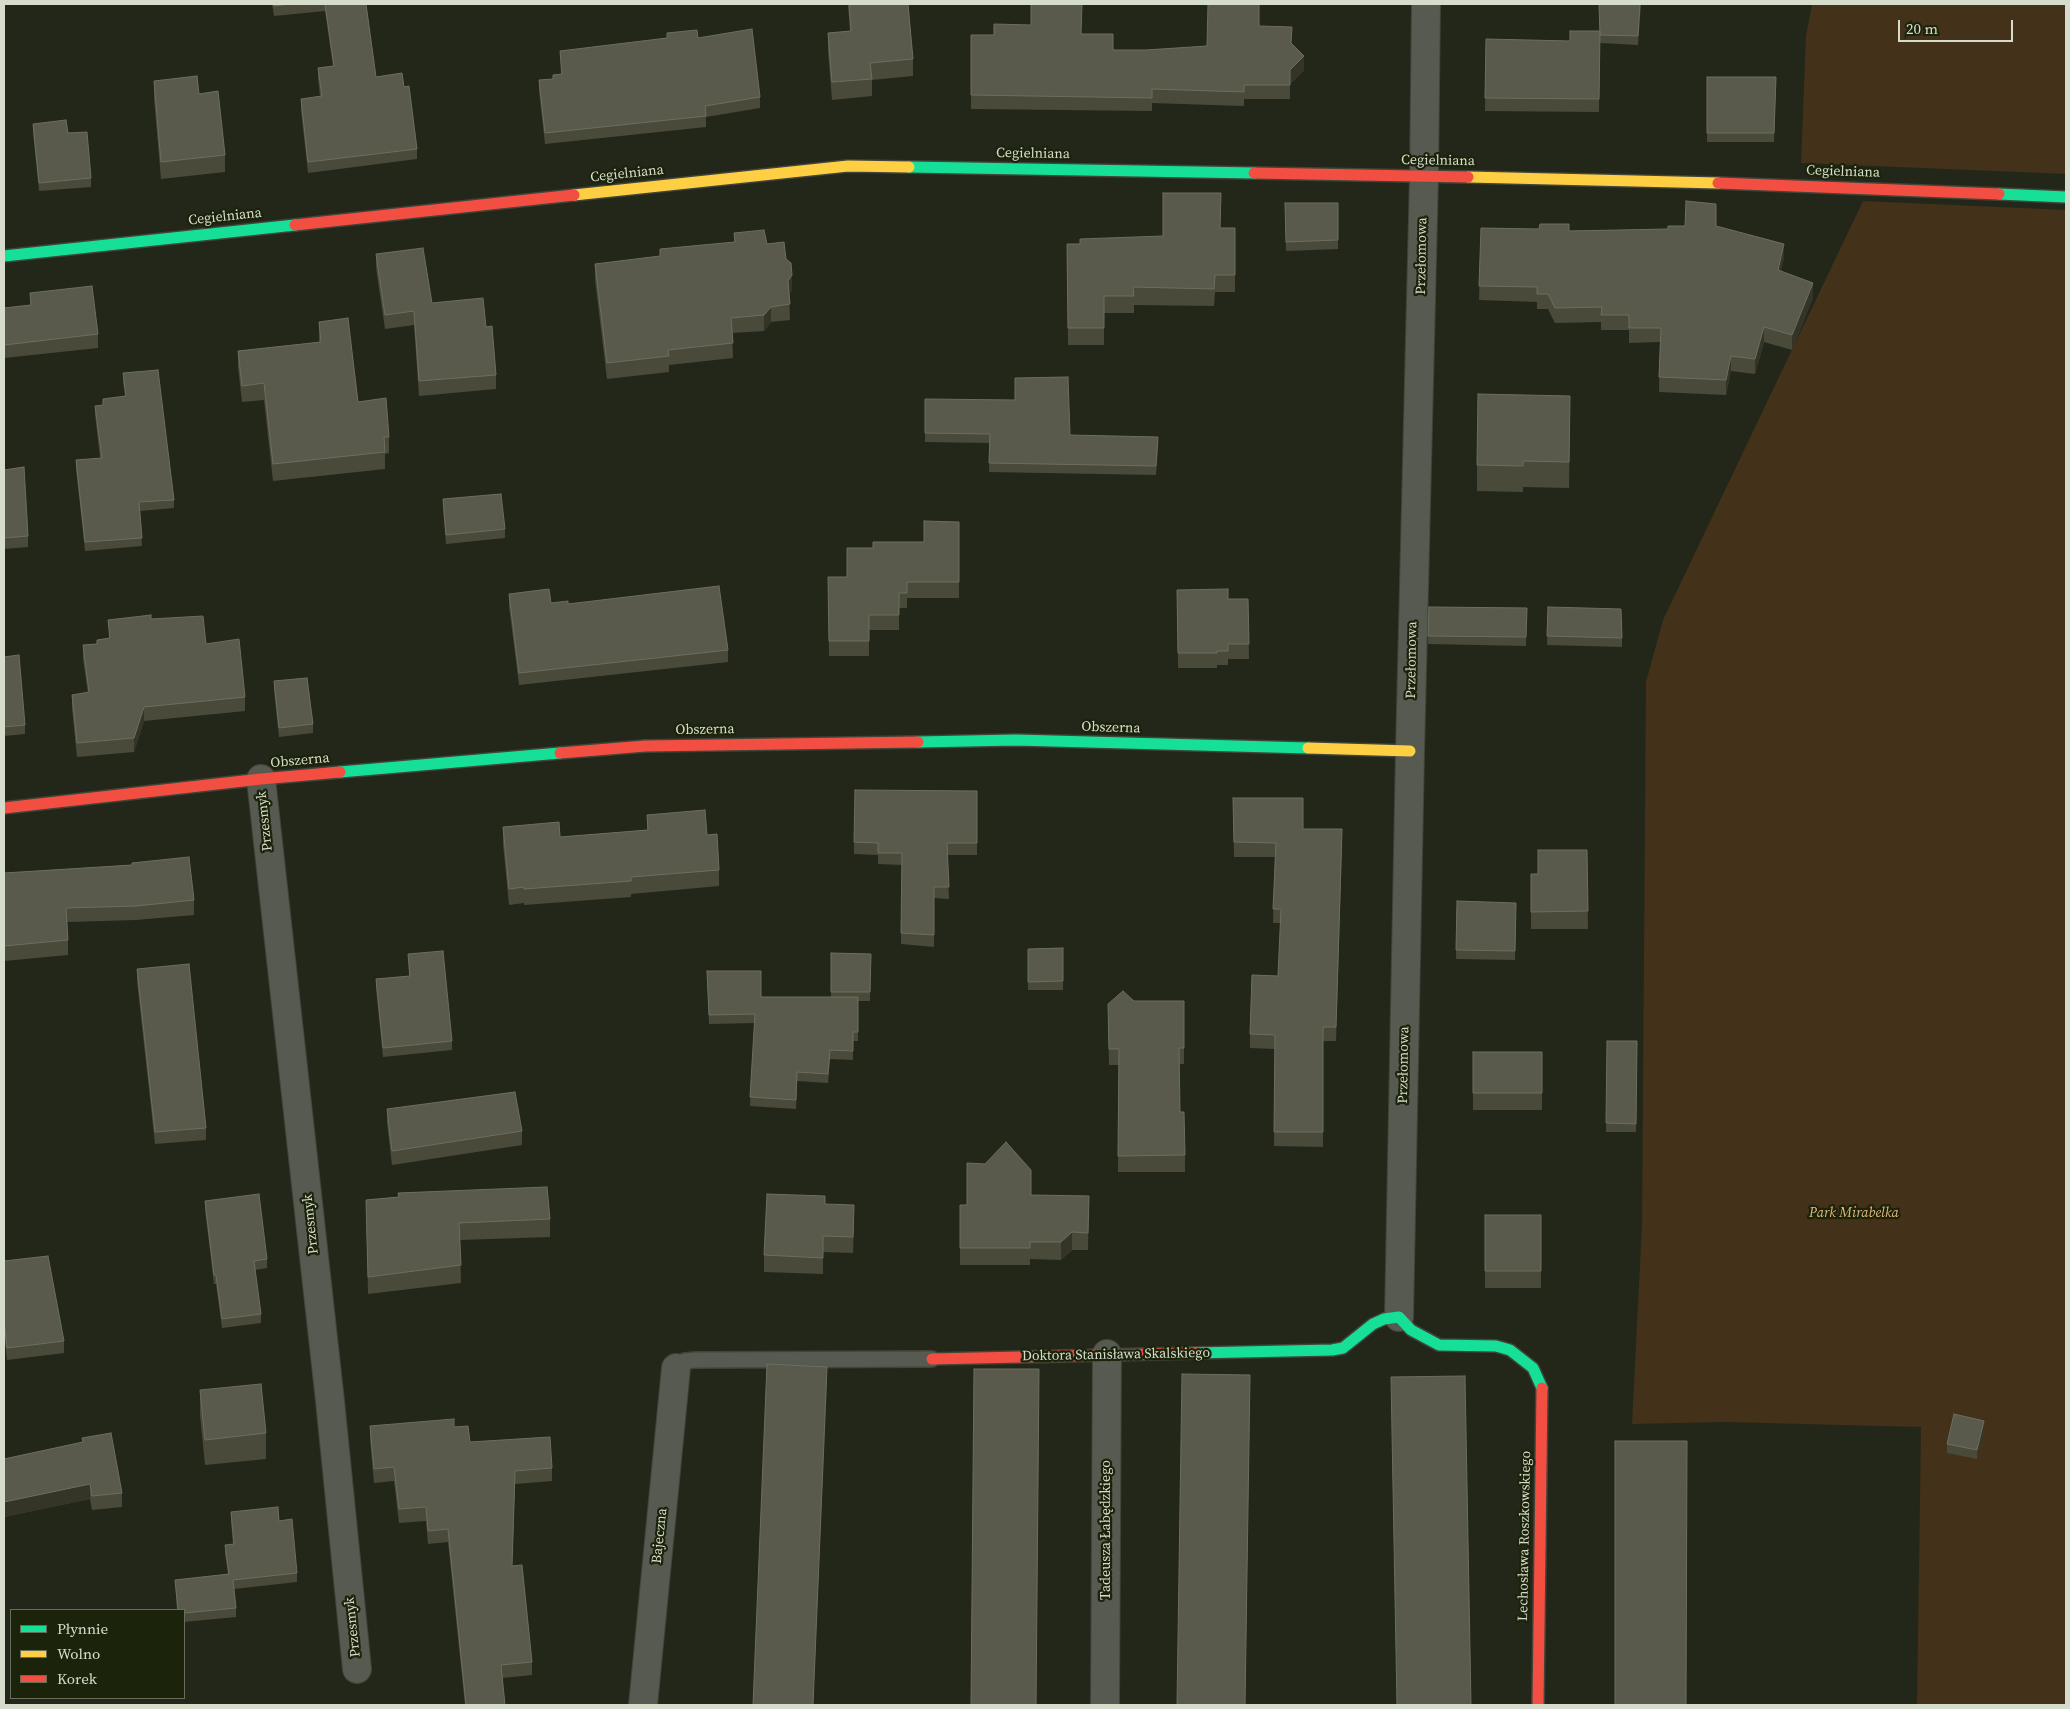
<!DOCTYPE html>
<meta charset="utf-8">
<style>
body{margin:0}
#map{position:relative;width:2070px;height:1709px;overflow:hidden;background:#23271a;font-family:"Source Serif 4",serif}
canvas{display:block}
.frame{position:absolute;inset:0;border:5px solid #d6dccc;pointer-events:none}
.legend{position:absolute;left:10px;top:1609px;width:175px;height:90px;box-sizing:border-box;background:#1b230b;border:1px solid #666d58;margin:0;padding:6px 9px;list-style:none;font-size:15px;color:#d6dccc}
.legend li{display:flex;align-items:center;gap:10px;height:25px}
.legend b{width:25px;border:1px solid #666d58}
.scale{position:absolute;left:1898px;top:20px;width:115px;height:22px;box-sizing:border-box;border:2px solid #d6dccc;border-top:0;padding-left:6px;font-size:15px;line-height:18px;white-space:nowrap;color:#d6dccc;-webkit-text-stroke:4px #1b230b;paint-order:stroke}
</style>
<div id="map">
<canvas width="2070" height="1709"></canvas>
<div class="frame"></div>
<ul class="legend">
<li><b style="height:6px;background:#16e098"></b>Płynnie</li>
<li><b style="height:6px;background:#ffcf43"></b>Wolno</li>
<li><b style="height:6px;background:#f24e42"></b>Korek</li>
</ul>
<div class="scale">20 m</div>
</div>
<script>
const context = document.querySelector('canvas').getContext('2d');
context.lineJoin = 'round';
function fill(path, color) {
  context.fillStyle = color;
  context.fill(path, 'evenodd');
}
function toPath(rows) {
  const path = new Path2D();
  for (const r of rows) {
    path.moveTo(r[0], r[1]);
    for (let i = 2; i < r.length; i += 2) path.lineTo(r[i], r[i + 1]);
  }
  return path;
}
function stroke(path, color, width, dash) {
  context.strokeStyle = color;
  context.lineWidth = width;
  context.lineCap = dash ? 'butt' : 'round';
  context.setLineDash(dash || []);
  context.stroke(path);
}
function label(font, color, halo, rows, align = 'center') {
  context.font = font + ' "Source Serif 4",serif';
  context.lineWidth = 4.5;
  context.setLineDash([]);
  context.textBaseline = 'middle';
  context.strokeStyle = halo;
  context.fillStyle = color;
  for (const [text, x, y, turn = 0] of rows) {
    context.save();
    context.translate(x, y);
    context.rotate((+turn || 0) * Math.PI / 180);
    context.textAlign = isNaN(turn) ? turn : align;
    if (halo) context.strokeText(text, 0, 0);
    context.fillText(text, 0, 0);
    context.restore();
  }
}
fill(toPath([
 [1812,4,2066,4,2066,174,1801,163,1806,36],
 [1863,201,2066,210,2066,1705,1917,1705,1921,1427,1725,1422,1632,1424,1642,1225,1646,682,1663,620]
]), '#433119');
const lane = toPath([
 [676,1368,685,1361,696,1360,932,1359]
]);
const street = toPath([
 [261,779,330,1401,357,1669],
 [1399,1317,1410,751,1424,176,1426,4],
 [643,1705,676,1368],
 [1105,1705,1107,1354]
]);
const fast = toPath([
 [909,167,1254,173],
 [1999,194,2066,197],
 [4,256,295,225],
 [918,742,1016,740,1308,748],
 [340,772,560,753],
 [1195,1353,1332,1350,1343,1348,1373,1324,1384,1319,1399,1317,1411,1330,1439,1345,1496,1346,1510,1350,1533,1368,1542,1388]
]);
const slow = toPath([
 [1468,177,1718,183],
 [574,195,848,166,909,167],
 [1308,748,1410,751]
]);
const jam = toPath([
 [1254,173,1468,177],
 [1718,183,1999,194],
 [295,225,574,195],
 [560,753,645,746,918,742],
 [4,808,261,779,340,772],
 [932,1359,1195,1353],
 [1538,1705,1542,1388]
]);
stroke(lane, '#404439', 18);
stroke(street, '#404439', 30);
stroke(fast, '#404439', 14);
stroke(slow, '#404439', 14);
stroke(jam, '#404439', 14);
stroke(lane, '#575a50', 15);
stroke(street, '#575a50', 28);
stroke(fast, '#16e098', 11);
stroke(slow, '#ffcf43', 11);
stroke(jam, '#f24e42', 11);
fill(toPath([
 [272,4,366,4,376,77,404,87,417,149,417,159,308,173,301,110,301,99,320,96,318,79,318,68,333,66,325,11,274,16],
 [848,4,908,4,913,59,913,76,872,80,872,96,832,100,828,51,828,33,850,31],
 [1641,4,1638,45,1600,43,1600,31,1599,112,1485,111,1486,39,1570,41,1600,31],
 [1031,25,1082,34,1113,50,1146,50,1207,46,1259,26,1292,44,1304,70,1290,84,1290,99,1244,99,1244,106,1152,103,1152,111,971,109,971,35,994,35],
 [667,33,698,38,760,97,760,108,706,117,706,127,545,144,539,91,539,80,553,79,561,74,560,51,667,38],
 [1707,77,1776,77,1774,142,1707,142],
 [154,81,199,94,225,155,225,172,161,179,154,98],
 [33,124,68,133,91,178,91,187,39,191,33,132],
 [1285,203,1338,203,1338,249,1286,251],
 [1685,226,1716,226,1784,258,1781,271,1813,298,1792,350,1764,342,1755,374,1731,371,1726,395,1659,392,1660,342,1629,343,1629,330,1601,330,1601,322,1555,323,1548,309,1537,309,1537,302,1479,300,1481,228,1569,231,1668,229],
 [1220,228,1235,228,1235,292,1215,292,1214,306,1134,305,1134,313,1104,313,1104,345,1068,345,1067,244,1080,244,1163,236],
 [734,233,767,244,786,259,792,290,789,294,790,320,771,322,764,331,732,333,733,358,669,365,669,372,607,379,595,280,595,264,660,256,660,249,734,242],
 [376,254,432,303,486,327,496,375,496,389,419,396,414,325,385,329,376,268],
 [30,293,98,334,98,348,4,358,4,308,30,305],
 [319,322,358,402,389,437,389,453,385,454,385,469,273,481,264,400,242,402,238,367,238,351,319,342],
 [123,373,174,500,174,508,140,511,142,546,85,551,76,469,76,460,100,458,95,414,95,406,103,405,103,399,125,396,123,382],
 [925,399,1070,435,1158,446,1156,475,989,472,990,443,925,442],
 [1570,422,1569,488,1523,487,1523,492,1477,491,1477,465],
 [4,470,28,536,28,547,4,549],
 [443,499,505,529,505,538,446,544,443,508],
 [959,522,959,598,907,598,907,608,899,608,899,630,869,630,869,656,829,656,828,577,847,577,873,548,873,542,924,542],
 [1177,590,1228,599,1248,599,1249,659,1228,659,1228,665,1217,665,1217,668,1178,668],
 [509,594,551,603,568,604,728,650,728,662,519,685,509,606],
 [1429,607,1527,608,1526,646,1428,644],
 [1548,607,1622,638,1622,647,1547,645],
 [151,619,206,644,245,697,245,711,144,721,134,752,77,757,72,708,72,695,88,693,83,659,83,645,97,644,97,640,109,638,108,620],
 [4,657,25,725,25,734,4,736],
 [274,681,313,724,313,733,279,737,274,690],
 [977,791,977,855,947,855,949,899,934,898,934,947,901,944,902,865,878,864,878,855,854,854,854,842],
 [1233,798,1303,829,1342,844,1336,1041,1323,1041,1323,1147,1274,1146,1275,1049,1250,1048,1250,1034,1278,976,1281,923,1273,923,1275,857,1234,857],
 [647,815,707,835,719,870,719,886,631,894,631,897,524,905,524,903,509,905,503,844,503,827,560,837,647,830],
 [1587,850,1588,929,1531,929,1531,874,1538,874],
 [4,873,194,900,194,915,136,920,67,922,68,940,68,955,4,961],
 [1457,901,1516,903,1515,960,1456,959],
 [1063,948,1063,990,1028,990,1028,949],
 [831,953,871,954,870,1001,858,1001,858,1041,853,1041,853,1060,830,1059,828,1083,797,1081,796,1109,750,1106,755,1023,709,1024,707,971,761,997,831,997],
 [408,954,452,1041,452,1050,383,1057,376,988,376,979,409,976],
 [137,969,206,1128,206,1140,155,1144,137,981],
 [1134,1001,1184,1001,1184,1064,1179,1064,1180,1112,1185,1155,1185,1172,1118,1172,1119,1065,1109,1065,1108,1020],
 [1607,1041,1637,1041,1636,1132,1606,1132],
 [1473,1052,1542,1052,1542,1110,1473,1110],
 [387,1109,522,1131,522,1145,392,1165,387,1123],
 [398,1193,550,1219,550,1237,460,1240,461,1283,368,1294,366,1200,398,1197],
 [1031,1195,1089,1196,1088,1250,1072,1250,1061,1260,1030,1259,1030,1265,960,1265,960,1205,967,1205],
 [205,1201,267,1259,267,1268,255,1270,261,1314,261,1323,222,1328,216,1284,214,1284,205,1210],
 [825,1204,854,1221,853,1253,823,1252,823,1274,764,1272,764,1255],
 [1485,1215,1541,1215,1541,1288,1485,1288],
 [4,1261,64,1341,64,1353,7,1360,4,1332],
 [200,1390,266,1433,266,1459,205,1465,200,1415],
 [370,1426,454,1427,470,1442,552,1468,552,1481,515,1484,512,1566,532,1662,532,1675,502,1678,505,1705,465,1705,448,1542,428,1544,426,1521,399,1523,394,1481,374,1483,370,1440],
 [1984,1430,1977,1459,1947,1453,1947,1444],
 [82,1438,122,1493,122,1507,92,1510,90,1499,4,1517,4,1459,82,1442],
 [231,1512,279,1521,297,1573,297,1582,234,1589,236,1608,236,1617,184,1622,184,1610,177,1610,175,1580,228,1574,225,1554,225,1545,233,1544,231,1521]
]), '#4a4a3b');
fill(toPath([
 [1640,4,1641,4,1638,45,1638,36],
 [1304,56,1304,70,1290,84,1290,70],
 [1784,244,1784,258,1778,285,1778,270],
 [792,275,792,290,788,296,788,281],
 [1813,283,1813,298,1792,350,1792,335],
 [771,307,771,322,764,331,764,315],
 [1764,327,1764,342,1755,374,1755,359],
 [1731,356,1731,371,1726,395,1726,380],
 [144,707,144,721,134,752,134,738],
 [1342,829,1342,844,1336,1041,1336,1027],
 [1072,1232,1072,1250,1061,1260,1061,1242],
 [827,1367,827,1385,813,1705],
 [1984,1421,1984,1430,1977,1459,1977,1450],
 [90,1484,90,1499,4,1517,4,1502]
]), '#343527');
const building = toPath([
 [273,4,290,4,274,6,273,4],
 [325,4,366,4,376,77,402,73,404,87,409,86,417,149,308,162,301,99,322,96,318,68,334,66,325,4],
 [849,4,908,4,913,59,870,63,872,79,832,82,828,33,851,31,849,4],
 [1031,4,1082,4,1081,34,1113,34,1113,50,1146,50,1207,46,1208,4,1259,4,1259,26,1292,27,1291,43,1304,56,1290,70,1290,85,1244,85,1244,92,1152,89,1152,98,971,95,971,35,994,35,994,24,1031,25,1031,4],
 [1599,4,1640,4,1638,36,1600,35,1599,4],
 [752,29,760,97,705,106,706,116,545,133,539,80,553,79,553,75,562,74,560,51,667,38,667,33,697,30,698,38,752,29],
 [1570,31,1600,31,1599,99,1485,98,1486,39,1570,41,1570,31],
 [197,76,199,94,218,91,225,155,161,162,154,81,197,76],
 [1707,77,1776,77,1774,133,1707,133,1707,77],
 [66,120,68,133,87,132,91,178,39,183,33,124,66,120],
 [1163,193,1221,193,1220,228,1235,228,1235,275,1215,275,1214,289,1133,287,1134,296,1104,296,1104,328,1068,328,1067,244,1080,244,1080,239,1163,236,1163,193],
 [1686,201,1716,204,1716,226,1784,244,1778,270,1813,283,1792,335,1764,327,1755,359,1731,356,1726,380,1659,377,1661,328,1629,328,1629,315,1601,315,1602,307,1555,308,1548,294,1537,294,1537,287,1479,286,1481,228,1539,229,1540,224,1569,224,1569,231,1668,229,1668,226,1685,226,1686,201],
 [1285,203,1338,203,1338,240,1286,242,1285,203],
 [764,230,767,244,784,242,786,259,791,263,792,275,788,281,790,304,771,307,764,315,731,318,733,343,668,350,669,356,607,363,595,264,660,256,660,249,735,242,734,233,764,230],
 [423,248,432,303,483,298,486,327,492,326,496,375,419,381,414,311,385,315,376,254,423,248],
 [92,286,98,334,4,345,4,308,31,305,30,293,92,286],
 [348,318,358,402,386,398,389,437,384,437,385,452,273,464,264,383,242,386,238,351,321,342,319,322,348,318],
 [158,370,174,500,139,502,142,538,85,542,76,460,102,458,95,406,103,405,103,399,126,396,123,373,158,370],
 [1068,377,1070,435,1158,437,1156,466,989,463,990,434,925,433,925,399,1015,400,1015,378,1068,377],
 [1478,394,1570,396,1569,462,1523,461,1523,466,1477,465,1478,394],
 [24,467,28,536,4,538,4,470,24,467],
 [501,494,505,529,446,535,443,499,501,494],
 [924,521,959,522,959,582,907,582,907,593,899,593,899,615,869,615,869,641,829,641,828,577,847,577,847,548,873,548,873,542,924,542,924,521],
 [719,586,728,650,519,673,509,594,549,589,551,603,568,601,568,604,719,586],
 [1228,589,1228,599,1248,599,1249,644,1228,644,1228,651,1217,651,1217,653,1178,653,1177,590,1228,589],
 [1429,607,1527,608,1526,637,1428,636,1429,607],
 [1548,607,1621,609,1622,638,1547,636,1548,607],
 [151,615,151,619,203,616,206,644,239,639,245,697,144,707,134,738,77,743,72,695,89,692,83,645,97,644,97,640,110,638,108,620,151,615],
 [19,655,25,725,4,727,4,657,19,655],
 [307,678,313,724,279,728,274,681,307,678],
 [855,790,977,791,977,843,947,843,949,887,934,887,934,935,901,933,902,853,878,853,878,843,854,842,855,790],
 [1233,798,1303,798,1303,829,1342,829,1336,1027,1323,1027,1323,1132,1274,1132,1275,1035,1250,1034,1252,975,1278,976,1281,909,1273,909,1276,843,1234,842,1233,798],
 [705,810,707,835,717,834,719,870,631,877,631,881,524,889,524,887,509,889,503,827,559,822,560,837,648,830,647,815,705,810],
 [1538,850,1587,850,1588,911,1531,912,1531,874,1538,874,1538,850],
 [189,857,194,900,136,906,66,908,68,940,4,946,4,873,132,865,132,863,189,857],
 [1457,901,1516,903,1515,951,1456,950,1457,901],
 [1063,948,1063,981,1028,982,1028,949,1063,948],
 [443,951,452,1041,383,1048,376,979,410,976,408,954,443,951],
 [831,953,871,954,870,992,831,992,831,953],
 [189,964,206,1128,155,1132,137,969,189,964],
 [707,971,761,971,761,997,858,997,858,1032,853,1032,853,1051,830,1050,828,1074,797,1072,796,1100,750,1097,755,1014,709,1015,707,971],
 [1123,991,1134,1001,1184,1001,1184,1048,1179,1048,1180,1112,1184,1112,1185,1155,1118,1156,1119,1049,1109,1049,1108,1004,1123,991],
 [1607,1041,1637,1041,1636,1124,1606,1123,1607,1041],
 [1473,1052,1542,1052,1542,1093,1473,1093,1473,1052],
 [515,1092,522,1131,392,1151,387,1109,515,1092],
 [1006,1142,1031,1170,1031,1195,1089,1196,1088,1233,1072,1232,1061,1242,1030,1242,1030,1248,960,1248,960,1205,967,1205,967,1163,985,1164,1006,1142],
 [547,1187,550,1219,459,1223,461,1265,368,1277,366,1200,399,1197,398,1193,547,1187],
 [259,1194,267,1259,254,1261,261,1314,222,1319,216,1275,214,1275,205,1201,259,1194],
 [767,1194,825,1196,825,1204,854,1205,853,1237,823,1236,823,1258,764,1255,767,1194],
 [1485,1215,1541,1215,1541,1271,1485,1271,1485,1215],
 [48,1256,64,1341,7,1348,4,1320,4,1261,48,1256],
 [767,1364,827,1367,813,1705,753,1705,767,1364],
 [974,1369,1039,1369,1036,1705,971,1705,974,1369],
 [1182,1374,1250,1375,1245,1705,1177,1705,1182,1374],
 [1465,1376,1471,1705,1397,1705,1391,1377,1465,1376],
 [261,1384,266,1433,205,1440,200,1390,261,1384],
 [1954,1414,1984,1421,1977,1450,1947,1444,1954,1414],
 [454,1419,454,1427,468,1426,470,1442,550,1437,552,1468,515,1471,512,1566,522,1565,532,1662,501,1665,505,1705,466,1705,448,1529,428,1531,426,1507,399,1509,394,1467,374,1469,370,1426,454,1419],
 [111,1433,122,1493,92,1496,90,1484,4,1502,4,1459,83,1442,82,1438,111,1433],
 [1615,1441,1687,1441,1686,1705,1615,1705,1615,1441],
 [278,1507,279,1521,292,1519,297,1573,233,1580,236,1608,184,1613,184,1610,178,1610,175,1580,229,1574,225,1545,234,1544,231,1512,278,1507]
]);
fill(building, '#595a4b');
stroke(building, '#6c6e5f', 1);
label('14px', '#d6dccc', '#1b230b', [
 ["Cegielniana",1033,154,1],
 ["Cegielniana",1438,161,1],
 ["Cegielniana",1843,172,2],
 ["Cegielniana",627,174,-6],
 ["Cegielniana",225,217,-6],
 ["Przełomowa",1422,256,-89],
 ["Przełomowa",1412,660,-89],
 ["Obszerna",1111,728,2],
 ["Obszerna",705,730,-1],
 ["Obszerna",300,761,-5],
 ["Przesmyk",265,821,-96],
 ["Przełomowa",1404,1065,-89],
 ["Przesmyk",311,1224,-96],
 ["Doktora Stanisława Skalskiego",1116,1355,-1],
 ["Tadeusza Łabędzkiego",1106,1530,-90],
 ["Bajeczna",660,1536,-84],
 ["Lechosława Roszkowskiego",1525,1536,-89],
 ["Przesmyk",353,1627,-96]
]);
label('italic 14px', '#e6b77b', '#1b230b', [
 ["Park Mirabelka",1854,1213]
]);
</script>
